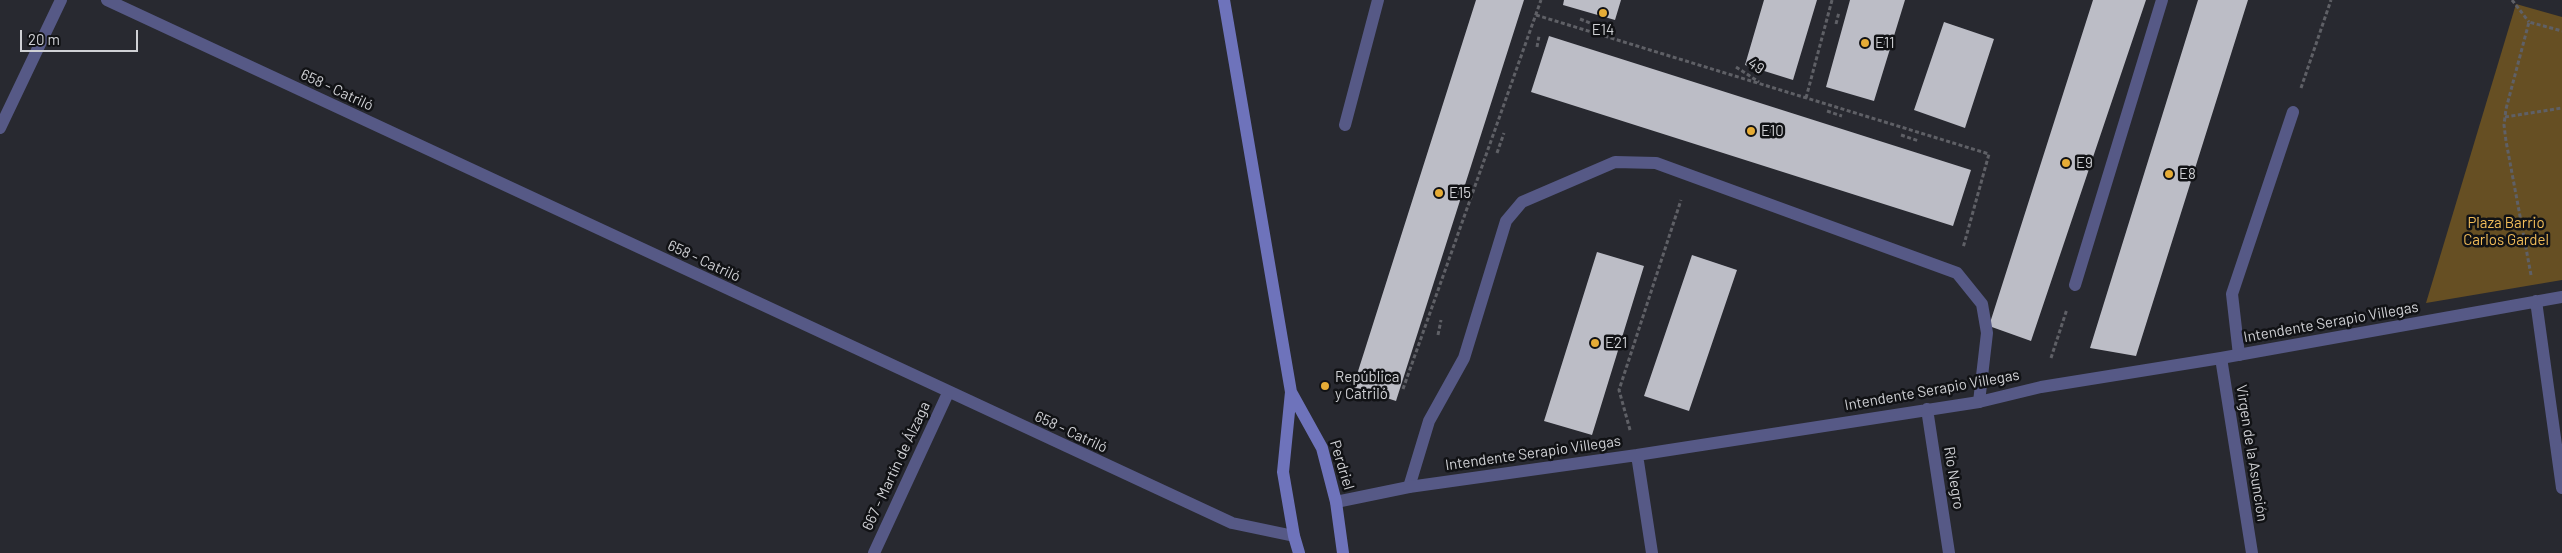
<!DOCTYPE html>
<meta charset="utf-8">
<style>
body{margin:0}
#map{position:relative;width:2562px;height:553px;overflow:hidden;background:#282930;font-family:Barlow,sans-serif}
canvas{display:block}
.scale{position:absolute;left:20px;top:30px;width:118px;height:22px;box-sizing:border-box;border:2px solid #d0d1d5;border-top:0;padding-left:6px;font-size:15px;line-height:18px;white-space:nowrap;color:#d0d1d5;-webkit-text-stroke:4px #111215;paint-order:stroke}
</style>
<div id="map">
<canvas width="2562" height="553"></canvas>
<div class="scale">20 m</div>
</div>
<script>
const context = document.querySelector('canvas').getContext('2d');
context.lineJoin = 'round';
function fill(path, color) {
  context.fillStyle = color;
  context.fill(path, 'evenodd');
}
function toPath(rows) {
  const path = new Path2D();
  for (const r of rows) {
    path.moveTo(r[0], r[1]);
    for (let i = 2; i < r.length; i += 2) path.lineTo(r[i], r[i + 1]);
  }
  return path;
}
function stroke(path, color, width, dash) {
  context.strokeStyle = color;
  context.lineWidth = width;
  context.lineCap = dash ? 'butt' : 'round';
  context.setLineDash(dash || []);
  context.stroke(path);
}
function label(font, color, halo, rows, align = 'center') {
  context.font = font + ' Barlow,sans-serif';
  context.lineWidth = 5;
  context.setLineDash([]);
  context.textBaseline = 'middle';
  context.strokeStyle = halo;
  context.fillStyle = color;
  for (const [text, x, y, turn = 0] of rows) {
    context.save();
    context.translate(x, y);
    context.rotate((+turn || 0) * Math.PI / 180);
    context.textAlign = isNaN(turn) ? turn : align;
    if (halo) context.strokeText(text, 0, 0);
    context.fillText(text, 0, 0);
    context.restore();
  }
}
fill(toPath([
 [2516,4,2562,17,2562,280,2426,303]
]), '#664f23');
fill(toPath([
 [1476,0,1524,0,1396,401,1353,387],
 [1564,0,1621,0,1615,20,1563,5],
 [1764,0,1817,0,1793,80,1745,65],
 [1850,0,1905,0,1874,101,1826,87],
 [2093,0,2146,0,2031,341,1989,326],
 [2198,0,2248,0,2136,356,2090,348],
 [1944,22,1994,39,1965,128,1914,110],
 [1549,36,1971,170,1953,226,1531,92],
 [1597,252,1644,266,1592,435,1544,421],
 [1692,255,1737,270,1689,411,1644,396]
]), '#bcbdc6');
stroke(toPath([
 [2512,0,2529,22],
 [1536,15,1989,154,1963,248],
 [1580,19,1595,25],
 [1836,24,1839,12],
 [1537,47,1539,36],
 [1736,67,1759,82],
 [2301,88,2331,0],
 [1806,98,1832,0],
 [1827,111,1842,116],
 [2505,117,2562,108],
 [1901,135,1919,141],
 [1497,153,1504,133],
 [2531,275,2506,141,2504,125,2506,109,2529,22,2562,31],
 [1438,335,1441,320],
 [2051,358,2067,309],
 [1403,389,1541,0],
 [1630,430,1619,390,1681,200]
]), '#5f6066', 3, [4, 2.5]);
stroke(toPath([
 [1345,125,1378,0],
 [2239,355,2232,294,2293,112],
 [1409,487,1429,421,1464,358,1506,221,1522,202,1615,162,1656,163,1957,273,1982,304,1987,333,1979,402]
]), '#565986', 12);
stroke(toPath([
 [107,0,1232,523,1294,536],
 [0,128,61,0],
 [2075,285,2162,0],
 [2536,301,2562,488],
 [2221,358,2252,553],
 [1927,409,1949,553],
 [1637,455,1652,553],
 [1336,502,1409,487,1637,455,1979,402,2041,387,2221,358,2562,297],
 [874,553,948,393]
]), '#565986', 12);
stroke(toPath([
 [1224,0,1291,392,1283,472,1294,536,1299,553],
 [1291,392,1322,448,1336,502,1343,553]
]), '#6e73bb', 12);
for (const [x, y, r, color] of [
 [1603,13,5,"#e6ac36"],
 [1865,43,5,"#e6ac36"],
 [1751,131,5,"#e6ac36"],
 [2066,163,5,"#e6ac36"],
 [2169,174,5,"#e6ac36"],
 [1439,193,5,"#e6ac36"],
 [1595,343,5,"#e6ac36"],
 [1325,386,5,"#e6ac36"]
]) {
  const dot = new Path2D();
  dot.arc(x, y, r, 0, 2 * Math.PI);
  context.fillStyle = color;
  context.fill(dot);
  stroke(dot, '#111215', 2);
}
label('15px', '#d0d1d5', '#111215', [
 ["E14",1603,30,"center"],
 ["E11",1875,43],
 ["E10",1761,131],
 ["E9",2076,163],
 ["E8",2179,174],
 ["E15",1449,193],
 ["E21",1605,343],
 ["República",1335,377],
 ["y Catriló",1335,394]
], 'left');
label('15px', '#d0d1d5', '#111215', [
 ["49",1756,66,34],
 ["658 - Catriló",337,90,25],
 ["658 - Catriló",704,261,25],
 ["Intendente Serapio Villegas",2331,322,-10],
 ["Intendente Serapio Villegas",1932,390,-10],
 ["658 - Catriló",1071,432,25],
 ["Intendente Serapio Villegas",1533,453,-8],
 ["Virgen de la Asunción",2252,453,81],
 ["Perdriel",1342,465,73],
 ["667 - Martín de Álzaga",896,466,-65],
 ["Río Negro",1954,478,81]
]);
label('15px', '#f1bc59', '#111215', [
 ["Plaza Barrio",2506,223],
 ["Carlos Gardel",2506,240]
]);
</script>
